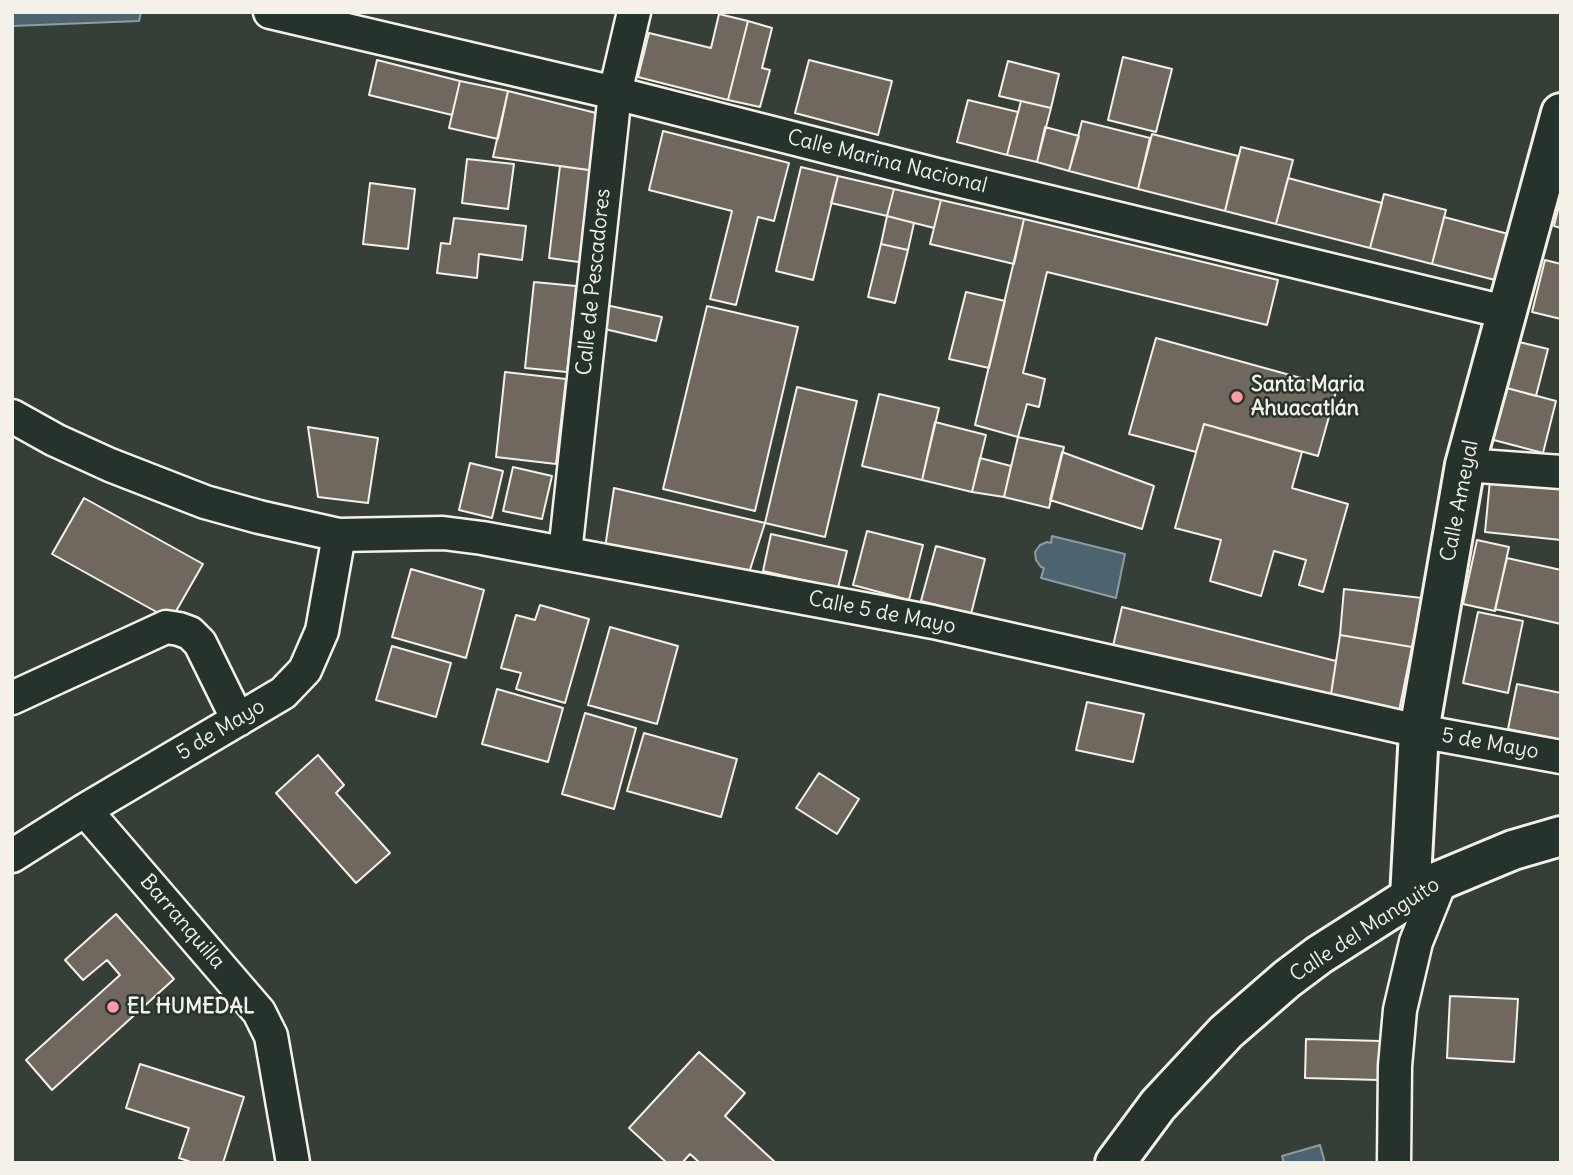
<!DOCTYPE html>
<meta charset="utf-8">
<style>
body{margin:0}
#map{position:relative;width:1573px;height:1175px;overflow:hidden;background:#353e37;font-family:Delius,sans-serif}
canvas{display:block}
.frame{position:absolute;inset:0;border:14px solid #f4f1e8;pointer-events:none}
</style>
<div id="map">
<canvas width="1573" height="1175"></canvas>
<div class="frame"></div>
</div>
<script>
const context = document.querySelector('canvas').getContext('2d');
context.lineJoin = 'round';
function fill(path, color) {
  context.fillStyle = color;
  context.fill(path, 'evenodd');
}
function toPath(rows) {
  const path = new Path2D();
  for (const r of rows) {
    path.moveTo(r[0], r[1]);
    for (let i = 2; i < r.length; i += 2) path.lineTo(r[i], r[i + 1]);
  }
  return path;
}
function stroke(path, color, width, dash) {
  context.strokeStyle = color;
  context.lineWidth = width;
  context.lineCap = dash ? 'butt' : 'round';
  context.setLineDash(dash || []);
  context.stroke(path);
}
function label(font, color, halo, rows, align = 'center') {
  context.font = font + ' Delius,sans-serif';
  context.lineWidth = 5;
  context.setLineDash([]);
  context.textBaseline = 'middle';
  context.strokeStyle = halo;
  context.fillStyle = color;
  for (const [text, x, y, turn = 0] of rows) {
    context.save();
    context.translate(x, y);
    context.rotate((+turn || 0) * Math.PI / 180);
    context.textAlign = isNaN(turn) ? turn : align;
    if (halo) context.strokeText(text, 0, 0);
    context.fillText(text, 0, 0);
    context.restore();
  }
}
const water = toPath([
 [12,12,141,12,139,21,12,26,12,12],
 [1052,536,1125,554,1116,598,1041,578,1044,568,1041,567,1036,560,1035,552,1040,545,1047,542,1051,543,1052,536],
 [1320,1145,1325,1163,1284,1163,1282,1156,1320,1145]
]);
fill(water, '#4b646f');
stroke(water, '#8f9c9f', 2);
const building = toPath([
 [719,14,748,21,728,100,638,77,649,33,711,48,719,14],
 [748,21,772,28,762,68,770,70,760,107,728,100,748,21],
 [1123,57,1172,69,1156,132,1108,120,1123,57],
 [377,60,460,81,452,115,369,95,377,60],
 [809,60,892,81,878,135,795,113,809,60],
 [1008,61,1059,74,1051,108,999,96,1008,61],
 [460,81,508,91,498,139,449,128,460,81],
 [508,91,604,115,596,171,493,157,508,91],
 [968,100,1018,112,1007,155,957,142,968,100],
 [1021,101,1051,108,1037,162,1007,155,1021,101],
 [1082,121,1150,138,1138,189,1069,171,1082,121],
 [1045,127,1079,136,1069,171,1037,162,1045,127],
 [663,131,789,163,774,221,758,217,736,305,710,299,732,211,649,190,663,131],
 [1152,134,1238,156,1225,211,1138,189,1152,134],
 [1241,147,1293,160,1276,224,1225,211,1241,147],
 [467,159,514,164,508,209,462,203,467,159],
 [560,166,596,171,586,263,549,258,560,166],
 [801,167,838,176,813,280,776,271,801,167],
 [838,176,894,189,887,216,831,203,838,176],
 [1288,178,1382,203,1370,248,1276,224,1288,178],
 [370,183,415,189,408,249,363,244,370,183],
 [894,189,941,200,934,228,887,216,894,189],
 [1384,194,1446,210,1432,264,1370,248,1384,194],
 [1561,197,1561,228,1554,226,1561,197],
 [941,200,1024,219,1014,264,930,244,941,200],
 [887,216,914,223,908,250,881,244,887,216],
 [1444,217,1512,235,1499,281,1432,264,1444,217],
 [454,218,526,226,522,260,479,254,477,278,437,273,441,243,450,244,454,218],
 [1024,219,1278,280,1267,325,1047,272,1023,373,1045,379,1039,407,1027,404,1018,437,975,425,1024,219],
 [881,244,908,250,895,303,868,297,881,244],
 [1545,260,1561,264,1561,319,1532,312,1545,260],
 [534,282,576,286,567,372,525,368,534,282],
 [966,292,1005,301,989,368,949,359,966,292],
 [601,304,662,317,656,341,596,327,601,304],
 [707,306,798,327,755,511,663,489,707,306],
 [1156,338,1337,388,1318,456,1204,424,1196,452,1129,434,1156,338],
 [1515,341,1548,349,1536,396,1503,387,1515,341],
 [505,372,566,379,556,464,496,457,505,372],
 [797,387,857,401,825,537,765,523,797,387],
 [1503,387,1556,401,1543,453,1490,439,1503,387],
 [879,394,939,408,922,480,862,466,879,394],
 [935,422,986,435,972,492,922,480,935,422],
 [1204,424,1302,452,1292,488,1348,504,1323,592,1299,585,1306,560,1274,551,1261,596,1210,581,1221,540,1175,528,1204,424],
 [308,427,378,438,368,503,318,497,308,427],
 [1018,437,1064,447,1049,508,1004,497,1018,437],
 [1062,452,1154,486,1142,529,1050,500,1062,452],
 [980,458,1011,466,1004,497,972,492,980,458],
 [470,463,503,471,492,518,459,510,470,463],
 [513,467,552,476,542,519,503,511,513,467],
 [1490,480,1561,487,1561,540,1485,532,1490,480],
 [614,488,765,523,747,579,605,548,614,488],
 [84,498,203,564,171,620,52,554,84,498],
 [867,531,923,545,909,600,853,585,867,531],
 [771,534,847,551,838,588,763,571,771,534],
 [1477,540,1509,547,1495,611,1463,604,1477,540],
 [936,546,985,559,971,614,921,601,936,546],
 [1507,558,1561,570,1561,624,1495,609,1507,558],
 [411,569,484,590,466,658,392,637,411,569],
 [1344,589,1422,598,1412,647,1340,635,1344,589],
 [540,605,589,619,565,703,516,689,521,673,501,668,516,615,535,620,540,605],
 [1122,607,1336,661,1330,701,1113,646,1122,607],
 [1478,612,1523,621,1508,693,1463,683,1478,612],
 [610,627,678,646,657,724,588,705,610,627],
 [1340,635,1412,647,1398,716,1330,701,1340,635],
 [392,646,451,663,436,717,376,700,392,646],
 [1517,684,1561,693,1561,740,1508,729,1517,684],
 [497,689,563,708,548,762,482,744,497,689],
 [1087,702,1144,714,1133,762,1076,750,1087,702],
 [585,713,636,728,614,809,562,794,585,713],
 [644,733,737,759,721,817,627,791,644,733],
 [318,755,344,785,336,793,390,853,356,883,276,793,318,755],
 [819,773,859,799,837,834,796,808,819,773],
 [116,914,174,979,52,1090,26,1060,120,975,107,960,83,980,65,960,116,914],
 [1450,996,1518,999,1514,1062,1447,1058,1450,996],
 [1306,1039,1381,1041,1379,1080,1305,1078,1306,1039],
 [699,1052,745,1093,725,1116,776,1163,700,1163,690,1154,682,1163,667,1163,629,1128,699,1052],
 [140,1064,244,1097,223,1163,194,1163,179,1158,189,1128,126,1108,140,1064]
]);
fill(building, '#70685f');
stroke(building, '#f4f1e8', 2);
const street = toPath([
 [270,12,615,93,937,175,1505,312],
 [12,416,55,440,110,465,205,502,259,517,339,535,443,533,482,538,933,622,1419,731,1561,757],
 [1465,465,1561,472],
 [565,553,615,93,634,12],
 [12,698,166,627,179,629,190,633,200,643,238,720],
 [85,810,259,1012,271,1036,293,1163],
 [12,856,85,810,283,693,305,670,322,631,339,535],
 [1394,1163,1395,1066,1400,1010,1416,942,1441,880]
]);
const secondary = toPath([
 [1410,897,1419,731,1465,465,1561,113],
 [1115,1163,1158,1105,1226,1032,1287,979,1319,955,1410,897,1441,880,1513,850,1561,836]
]);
stroke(street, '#f4f1e8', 37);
stroke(secondary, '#f4f1e8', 44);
stroke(street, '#26332d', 32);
stroke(secondary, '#26332d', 38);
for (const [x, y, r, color] of [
 [1237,397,7,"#ff9aa2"],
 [113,1007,7,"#ff9aa2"]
]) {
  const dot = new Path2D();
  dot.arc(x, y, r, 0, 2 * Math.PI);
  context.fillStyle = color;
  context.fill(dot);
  stroke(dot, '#26332d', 2.5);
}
label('21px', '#f4f1e8', '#26332d', [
 ["Calle Marina Nacional",887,162,14],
 ["Calle de Pescadores",594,282,-84],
 ["Calle Ameyal",1460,501,-79],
 ["Calle 5 de Mayo",882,613,11],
 ["5 de Mayo",221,730,-31],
 ["5 de Mayo",1490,744,10],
 ["Barranquilla",182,922,49],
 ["Calle del Manguito",1365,930,-33]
]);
label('bold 21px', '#f4f1e8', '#26332d', [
 ["Santa Maria",1251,385],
 ["Ahuacatlán",1251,409],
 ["EL HUMEDAL",127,1007]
], 'left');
</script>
